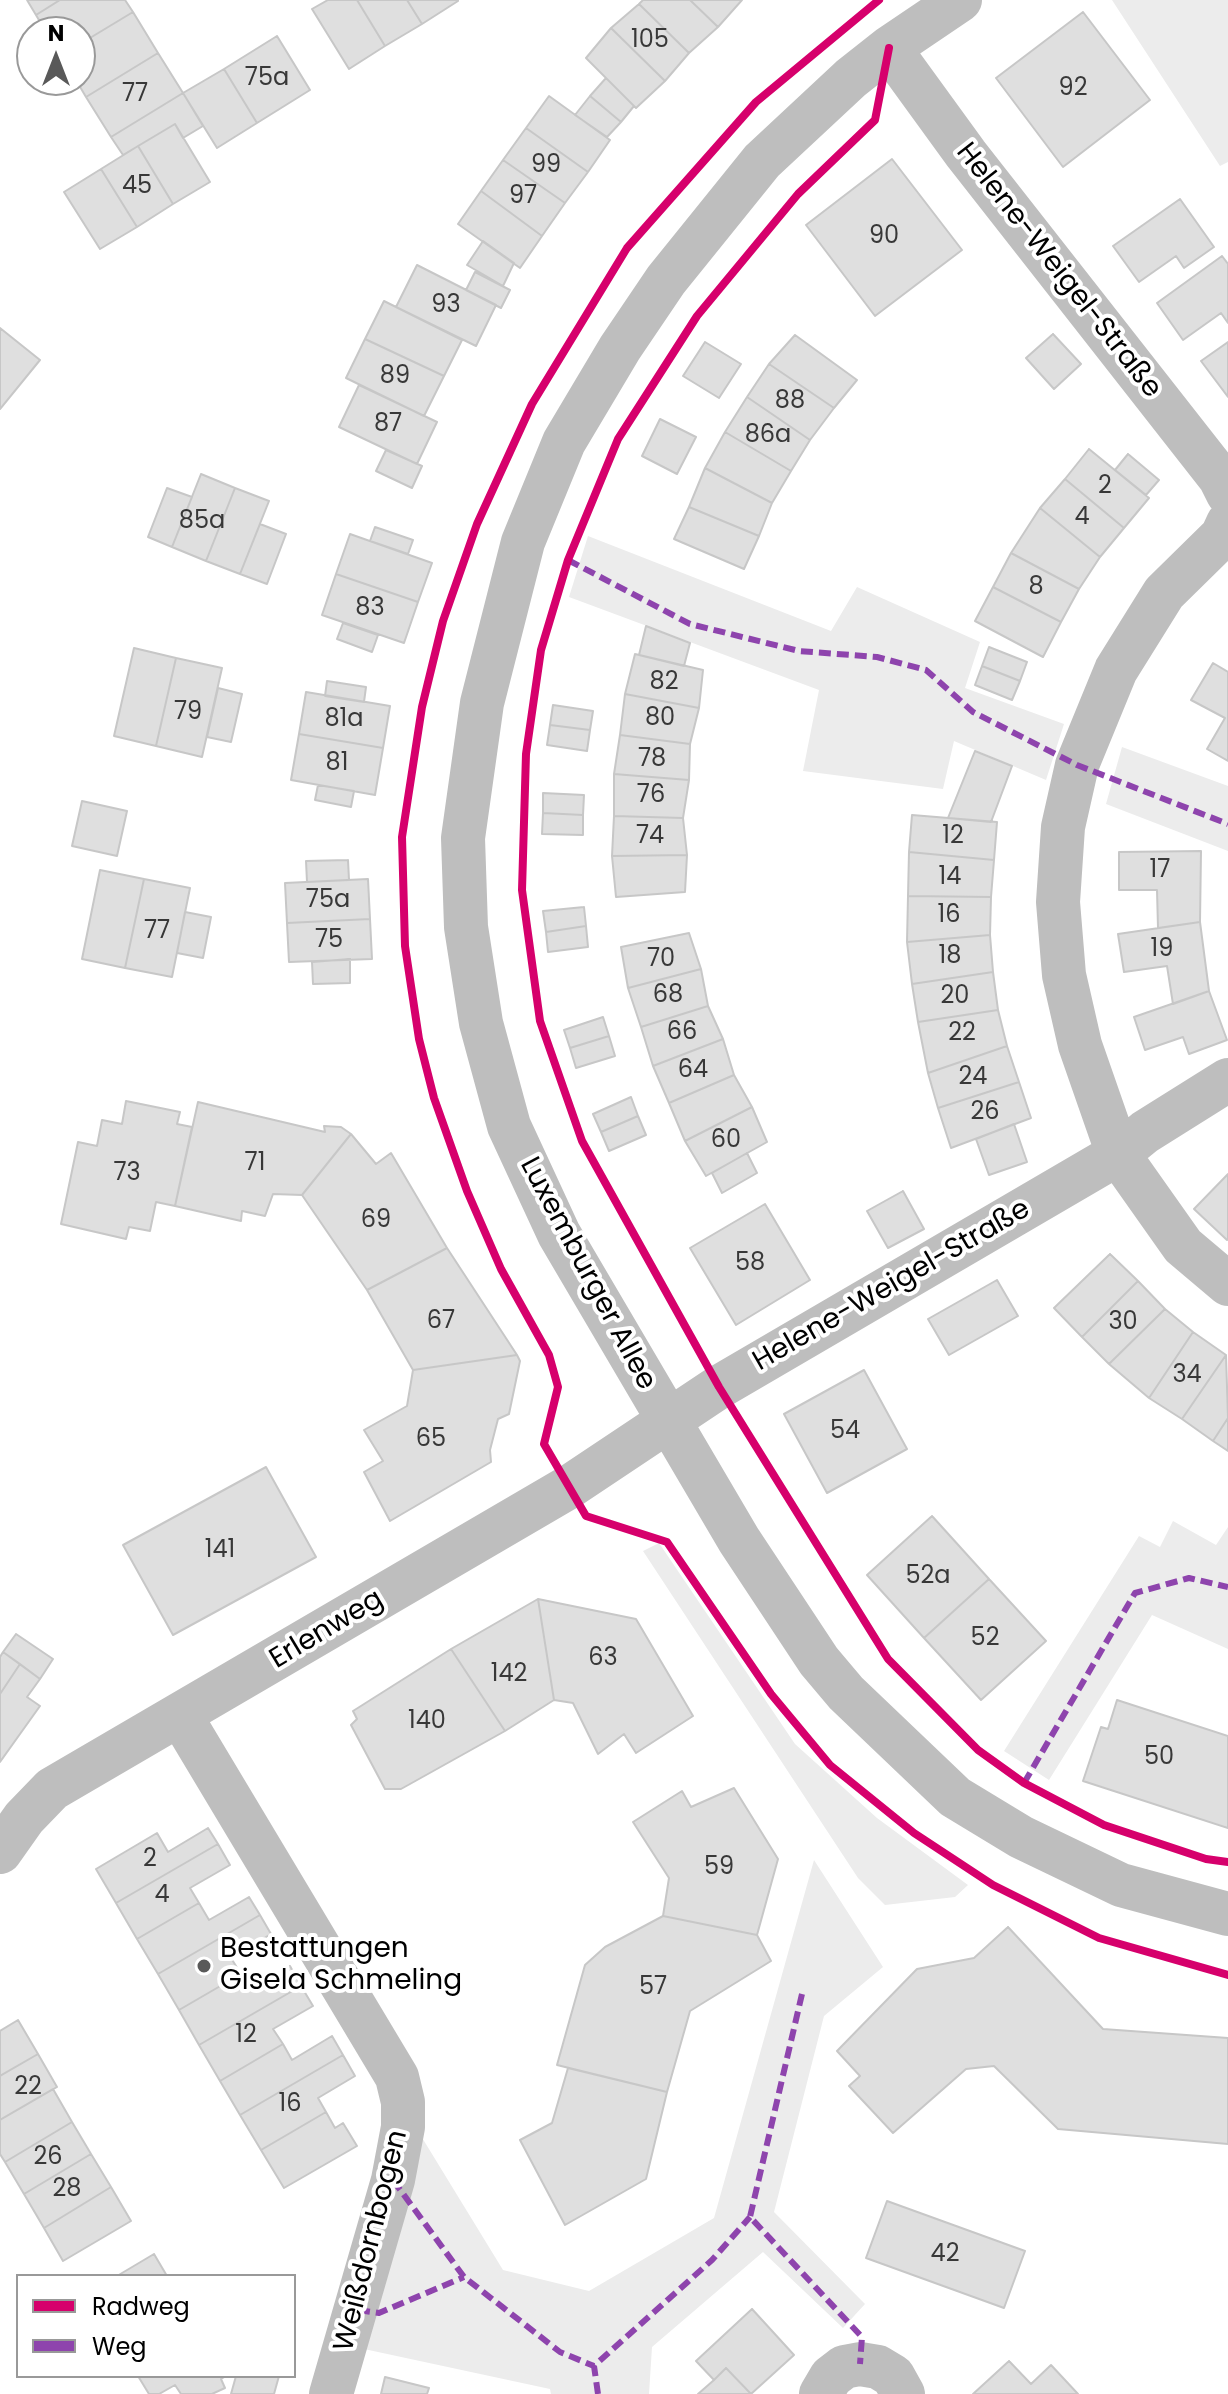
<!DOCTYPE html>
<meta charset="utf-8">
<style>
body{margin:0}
#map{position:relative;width:1228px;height:2394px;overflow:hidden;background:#fff;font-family:Poppins,sans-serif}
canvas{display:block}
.legend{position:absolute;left:16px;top:2274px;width:280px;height:104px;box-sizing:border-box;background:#fff;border:2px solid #999;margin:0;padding:10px 14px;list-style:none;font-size:24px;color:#000}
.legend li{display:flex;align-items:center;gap:16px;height:40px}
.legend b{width:40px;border:2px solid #999}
.north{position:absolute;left:16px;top:16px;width:80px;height:80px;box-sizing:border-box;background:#fff;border:2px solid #999;border-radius:50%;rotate:0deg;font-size:22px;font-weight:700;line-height:32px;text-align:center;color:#000}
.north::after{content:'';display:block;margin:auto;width:28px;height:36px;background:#595959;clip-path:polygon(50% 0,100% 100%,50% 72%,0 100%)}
</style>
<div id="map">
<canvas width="1228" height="2394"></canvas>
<ul class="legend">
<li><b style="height:10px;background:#d6006c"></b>Radweg</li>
<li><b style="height:10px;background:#8e44ad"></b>Weg</li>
</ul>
<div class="north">N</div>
</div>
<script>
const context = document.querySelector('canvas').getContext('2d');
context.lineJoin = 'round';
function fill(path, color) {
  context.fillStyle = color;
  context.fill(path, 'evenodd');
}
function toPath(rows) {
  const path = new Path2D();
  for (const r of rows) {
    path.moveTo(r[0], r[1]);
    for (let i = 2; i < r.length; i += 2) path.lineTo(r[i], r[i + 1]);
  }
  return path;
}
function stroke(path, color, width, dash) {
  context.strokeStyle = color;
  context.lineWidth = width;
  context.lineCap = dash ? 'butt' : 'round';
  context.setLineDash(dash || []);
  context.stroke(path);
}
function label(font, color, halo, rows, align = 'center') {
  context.font = font + ' Poppins,sans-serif';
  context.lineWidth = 8;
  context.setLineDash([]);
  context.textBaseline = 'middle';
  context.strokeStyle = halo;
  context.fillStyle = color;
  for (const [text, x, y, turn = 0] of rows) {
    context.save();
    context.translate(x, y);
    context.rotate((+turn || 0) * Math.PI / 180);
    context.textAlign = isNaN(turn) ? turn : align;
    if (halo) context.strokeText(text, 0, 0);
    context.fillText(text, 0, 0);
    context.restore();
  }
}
fill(toPath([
 [1112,0,1228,0,1228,162,1220,166],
 [588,536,831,631,857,587,980,642,965,688,1064,724,1046,780,954,741,943,789,803,771,819,690,569,597],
 [1122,747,1228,786,1228,851,1106,804],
 [1173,1521,1216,1545,1228,1527,1228,1649,1152,1615,1049,1780,1004,1751,1139,1536,1160,1547],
 [659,1543,795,1744,877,1818,968,1885,955,1897,885,1905,858,1878,643,1551],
 [814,1860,883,1967,824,2016,774,2212,865,2304,843,2328,763,2252,652,2347,649,2394,551,2394,550,2389,364,2349,421,2136,503,2270,589,2291,714,2218]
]), '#ececec');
const building = toPath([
 [27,0,60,0,36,15,27,0],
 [60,0,125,0,133,12,80,44,80,32,46,32,36,15,60,0],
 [328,0,357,0,385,46,349,69,312,9,328,0],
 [357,0,407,0,422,24,385,46,357,0],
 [407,0,458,0,458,1,422,24,407,0],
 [643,0,690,0,718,27,689,53,639,4,643,0],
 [690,0,742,0,718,27,690,0],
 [639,4,689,53,665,81,611,28,639,4],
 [133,12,158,53,86,97,76,80,80,80,80,44,133,12],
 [1083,12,1150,100,1063,167,996,78,1083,12],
 [611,28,665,81,636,108,586,58,611,28],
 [277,36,310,90,257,123,224,69,277,36],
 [158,53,183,93,111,137,86,97,158,53],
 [224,69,257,123,217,148,183,93,224,69],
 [606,78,634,106,621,122,590,96,606,78],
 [183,93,203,126,183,138,175,124,123,155,111,137,183,93],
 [549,96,610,140,588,172,526,128,549,96],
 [590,96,621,122,607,137,575,115,590,96],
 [175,124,210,182,173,204,138,146,175,124],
 [526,128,588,172,565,203,503,160,526,128],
 [138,146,173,204,137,227,101,169,138,146],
 [892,159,962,250,875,316,806,225,892,159],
 [503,160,565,203,542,236,481,191,503,160],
 [101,169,137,227,100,249,64,192,101,169],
 [481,191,542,236,520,268,458,224,481,191],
 [1180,199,1214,247,1184,268,1176,256,1139,282,1113,246,1180,199],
 [483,241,514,263,503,286,467,265,483,241],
 [1222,256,1228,264,1228,323,1221,313,1183,340,1157,303,1222,256],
 [417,265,496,305,476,346,396,307,417,265],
 [475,272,510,290,501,308,466,290,475,272],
 [384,301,462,340,444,376,365,339,384,301],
 [0,328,40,360,0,409,0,328],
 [1053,334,1081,364,1054,389,1026,358,1053,334],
 [795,335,857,380,834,408,769,364,795,335],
 [365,339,444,376,424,416,346,378,365,339],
 [705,342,741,364,719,398,683,376,705,342],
 [1228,342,1228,397,1201,361,1228,342],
 [769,364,834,408,810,440,747,397,769,364],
 [359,385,437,422,417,464,339,427,359,385],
 [747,397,810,440,791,471,725,432,747,397],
 [660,419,696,437,677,474,642,456,660,419],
 [725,432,791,471,772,503,705,468,725,432],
 [1089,449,1149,498,1124,528,1065,479,1089,449],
 [386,450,422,466,412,488,376,471,386,450],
 [1128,454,1159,480,1146,495,1115,470,1128,454],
 [705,468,772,503,759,536,689,507,705,468],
 [201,474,235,488,206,561,172,547,201,474],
 [1065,479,1124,528,1100,557,1040,508,1065,479],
 [167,488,192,497,172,547,148,537,167,488],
 [235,488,269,501,240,574,206,561,235,488],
 [689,507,759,536,744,569,674,539,689,507],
 [1040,508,1100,557,1079,589,1011,553,1040,508],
 [260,524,286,534,267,584,240,574,260,524],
 [375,527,413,540,408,554,370,541,375,527],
 [350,534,432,563,418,602,336,574,350,534],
 [1011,553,1079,589,1061,622,993,587,1011,553],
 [336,574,418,602,404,643,322,615,336,574],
 [993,587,1061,622,1043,657,975,621,993,587],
 [343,623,378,635,372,652,337,639,343,623],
 [646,626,690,643,684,666,639,655,646,626],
 [989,647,1027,662,1020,681,982,666,989,647],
 [134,648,176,658,156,746,114,736,134,648],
 [635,654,703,670,699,708,625,694,635,654],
 [176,658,222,668,202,757,156,746,176,658],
 [1213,663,1228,672,1228,761,1207,749,1225,718,1191,700,1213,663],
 [982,666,1020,681,1012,700,975,685,982,666],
 [327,681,366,687,364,702,325,696,327,681],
 [218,688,242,694,231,742,207,737,218,688],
 [306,692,390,706,383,748,299,734,306,692],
 [625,694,699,708,690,744,620,735,625,694],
 [553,705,593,711,590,730,550,725,553,705],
 [550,725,590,730,587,751,547,745,550,725],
 [299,734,383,748,375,795,291,780,299,734],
 [620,735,690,744,689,780,614,774,620,735],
 [975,751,1012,766,991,822,948,818,975,751],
 [614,774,689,780,683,818,614,816,614,774],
 [318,785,354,791,351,807,315,800,318,785],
 [543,793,584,795,583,815,543,813,543,793],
 [82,801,127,811,117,856,72,846,82,801],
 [543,813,583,815,583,835,542,834,543,813],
 [912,815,997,822,994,860,909,852,912,815],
 [614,816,683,818,687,855,612,856,614,816],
 [1201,851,1200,922,1158,928,1157,890,1119,890,1119,852,1201,851],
 [909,852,994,860,991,897,908,896,909,852],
 [687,855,685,892,616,897,612,856,687,855],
 [348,860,349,880,307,882,306,861,348,860],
 [100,870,144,879,125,968,82,959,100,870],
 [144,879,190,888,172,977,125,968,144,879],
 [368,879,370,919,287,923,285,883,368,879],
 [908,896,991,897,990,935,907,942,908,896],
 [584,907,586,926,546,932,543,911,584,907],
 [185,912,211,917,203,958,177,953,185,912],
 [370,919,372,959,289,962,287,923,370,919],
 [1200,922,1209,991,1173,1004,1167,966,1124,972,1118,934,1200,922],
 [586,926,588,947,548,952,546,932,586,926],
 [689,933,701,969,628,988,621,947,689,933],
 [990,935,993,972,912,984,907,942,990,935],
 [350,959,350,983,313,984,312,962,350,959],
 [701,969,708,1006,641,1027,628,988,701,969],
 [993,972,998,1010,918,1022,912,984,993,972],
 [1209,991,1227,1040,1189,1054,1183,1037,1145,1050,1134,1017,1209,991],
 [708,1006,723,1039,653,1066,641,1027,708,1006],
 [998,1010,1007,1046,928,1073,918,1022,998,1010],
 [603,1017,609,1036,570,1048,564,1030,603,1017],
 [609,1036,615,1056,576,1068,570,1048,609,1036],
 [723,1039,734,1075,669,1103,653,1066,723,1039],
 [1007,1046,1019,1082,938,1108,928,1073,1007,1046],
 [734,1075,752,1107,685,1141,669,1103,734,1075],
 [1019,1082,1031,1118,951,1148,938,1108,1019,1082],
 [631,1097,638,1116,601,1132,593,1114,631,1097],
 [126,1101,180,1112,177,1124,192,1127,175,1206,156,1202,150,1231,129,1227,126,1239,61,1224,78,1142,97,1146,102,1120,122,1124,126,1101],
 [198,1102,325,1132,324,1126,341,1127,351,1134,302,1195,273,1194,265,1216,242,1211,241,1221,175,1206,198,1102],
 [752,1107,767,1142,706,1176,685,1141,752,1107],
 [638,1116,646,1135,609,1151,601,1132,638,1116],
 [1014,1124,1027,1162,989,1175,976,1139,1014,1124],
 [351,1134,376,1164,391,1153,447,1248,367,1290,302,1195,351,1134],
 [747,1153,757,1173,722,1193,712,1173,747,1153],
 [1228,1174,1228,1239,1227,1240,1194,1209,1228,1174],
 [903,1191,924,1229,888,1248,867,1211,903,1191],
 [765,1204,810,1280,736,1325,690,1248,765,1204],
 [447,1248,517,1355,413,1370,367,1290,447,1248],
 [1110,1254,1138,1281,1082,1337,1054,1308,1110,1254],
 [997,1280,1018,1316,949,1355,928,1319,997,1280],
 [1138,1281,1165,1309,1109,1364,1082,1337,1138,1281],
 [1165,1309,1193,1332,1149,1398,1109,1364,1165,1309],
 [1193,1332,1226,1355,1182,1419,1149,1398,1193,1332],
 [517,1355,520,1361,509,1414,498,1419,490,1450,491,1462,390,1521,364,1472,383,1461,364,1430,407,1406,413,1370,517,1355],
 [1226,1355,1228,1418,1213,1441,1182,1419,1226,1355],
 [864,1370,907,1449,827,1493,784,1414,864,1370],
 [1228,1418,1228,1451,1213,1441,1228,1418],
 [266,1467,316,1557,173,1635,123,1545,266,1467],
 [932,1516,989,1579,924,1638,867,1575,932,1516],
 [989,1579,1046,1641,981,1700,924,1638,989,1579],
 [538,1599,636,1619,693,1716,636,1753,624,1734,598,1754,573,1703,554,1700,538,1599],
 [538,1599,554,1700,505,1731,451,1649,538,1599],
 [16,1634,53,1659,40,1679,3,1652,16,1634],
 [451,1649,505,1731,401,1789,385,1789,351,1725,357,1719,353,1711,451,1649],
 [3,1652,20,1664,0,1694,0,1657,3,1652],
 [20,1664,40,1679,27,1697,40,1706,0,1762,0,1694,20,1664],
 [1117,1700,1228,1736,1228,1828,1083,1781,1101,1727,1108,1729,1117,1700],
 [734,1788,778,1859,757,1935,663,1916,669,1878,633,1822,682,1791,691,1807,734,1788],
 [208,1828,218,1844,116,1903,96,1869,157,1833,168,1852,208,1828],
 [218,1844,230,1865,190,1888,199,1903,137,1939,116,1903,218,1844],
 [249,1897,260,1915,158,1974,137,1939,199,1903,209,1920,249,1897],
 [260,1915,271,1934,231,1958,241,1974,179,2010,158,1974,260,1915],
 [663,1916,757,1935,771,1961,690,2011,667,2092,557,2065,585,1965,605,1947,663,1916],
 [1008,1927,1103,2029,1228,2038,1228,2144,1058,2129,994,2066,966,2069,893,2133,849,2086,860,2076,837,2051,917,1969,974,1958,1008,1927],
 [290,1966,301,1986,199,2045,179,2010,241,1974,250,1989,290,1966],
 [301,1986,313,2006,273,2029,283,2044,220,2081,199,2045,301,1986],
 [18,2020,38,2054,0,2076,0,2031,18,2020],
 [332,2036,343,2055,240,2115,220,2081,283,2044,292,2060,332,2036],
 [38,2054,57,2087,0,2120,0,2076,38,2054],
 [343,2055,355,2076,318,2098,326,2112,261,2150,240,2115,343,2055],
 [568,2068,667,2092,646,2179,565,2225,520,2140,552,2123,568,2068],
 [53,2089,72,2122,5,2162,0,2154,0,2120,53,2089],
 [326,2112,335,2128,343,2123,357,2146,284,2188,261,2150,326,2112],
 [72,2122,91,2154,24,2194,5,2162,72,2122],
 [91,2154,111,2187,44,2228,24,2194,91,2154],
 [111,2187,131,2221,63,2261,44,2228,111,2187],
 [887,2201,1025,2251,1004,2308,866,2258,887,2201],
 [154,2254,167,2276,117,2276,154,2254],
 [752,2309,794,2355,751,2394,726,2368,714,2380,696,2361,752,2309],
 [1009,2361,1031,2384,1051,2365,1078,2394,973,2394,1009,2361],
 [726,2368,751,2394,698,2394,714,2380,726,2368],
 [138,2376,226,2376,221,2379,225,2388,212,2394,181,2394,175,2385,159,2394,149,2394,138,2376],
 [236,2376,279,2376,274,2394,231,2394,236,2376],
 [385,2377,429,2388,427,2394,381,2394,385,2377]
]);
fill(building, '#dfdfdf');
stroke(building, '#c7c7c7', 2);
stroke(toPath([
 [960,0,889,48,851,78,762,161,666,280,620,348,564,442,523,542,482,703,463,838,466,927,481,1023,509,1126,559,1234,739,1540,819,1661,846,1693,955,1797,1021,1837,1121,1885,1228,1914],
 [889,48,966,154,1220,478,1228,494],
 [1228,523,1222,536,1164,593,1116,670,1077,765,1063,827,1058,902,1064,975,1080,1045,1118,1154,1183,1246,1228,1284],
 [180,1715,397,2077,403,2102,403,2127,393,2180,331,2394],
 [0,1852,24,1818,52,1789,569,1487,719,1387,1118,1154,1145,1132,1228,1080],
 [821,2394,831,2377,844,2367,860,2364,878,2367,893,2376,903,2394]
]), '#bebebe', 44);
stroke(toPath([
 [568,560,690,624,799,651,877,657,926,670,973,712,1077,765,1228,824],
 [1024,1783,1135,1593,1189,1578,1228,1587],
 [802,1994,750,2217,862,2337,860,2364],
 [393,2180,464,2277,560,2352,594,2366],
 [358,2310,379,2313,464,2277],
 [598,2394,594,2366,712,2260,750,2217]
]), '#8e44ad', 6, [12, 6]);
stroke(toPath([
 [879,0,756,102,627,248,532,404,477,524,443,621,422,707,402,837,405,946,419,1039,434,1098,467,1191,501,1269,549,1355,558,1387,544,1444,586,1516,667,1542,771,1694,830,1765,914,1833,993,1885,1099,1938,1228,1975],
 [889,48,875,120,798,194,697,316,618,439,568,560,541,650,526,754,522,890,540,1021,582,1141,719,1387,888,1659,978,1750,1024,1783,1104,1825,1206,1859,1228,1862]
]), '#d6006c', 8);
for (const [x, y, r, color] of [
 [204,1966,8,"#595959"]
]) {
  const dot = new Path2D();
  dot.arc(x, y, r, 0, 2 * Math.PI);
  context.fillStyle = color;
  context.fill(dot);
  stroke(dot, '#fff', 3);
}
label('24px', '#383838', null, [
 ["105",650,41],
 ["75a",267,79],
 ["92",1073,89],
 ["77",135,95],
 ["99",546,166],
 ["45",137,187],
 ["97",523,197],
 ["90",884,237],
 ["93",446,306],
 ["89",395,377],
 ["88",790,402],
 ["87",388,425],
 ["86a",768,436],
 ["2",1105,487],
 ["4",1082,518],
 ["85a",202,522],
 ["8",1036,588],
 ["83",370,609],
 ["82",664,683],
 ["79",188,713],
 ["80",660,719],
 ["81a",344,720],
 ["78",652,760],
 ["81",337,764],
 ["76",651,796],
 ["74",650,837],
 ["12",953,837],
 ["17",1160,871],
 ["14",950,878],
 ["75a",328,901],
 ["16",949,916],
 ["77",157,932],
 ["75",329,941],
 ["19",1162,950],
 ["18",950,957],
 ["70",661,960],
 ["68",668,996],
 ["20",955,997],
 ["66",682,1033],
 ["22",962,1034],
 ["64",693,1071],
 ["24",973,1078],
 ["26",985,1113],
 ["60",726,1141],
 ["71",255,1164],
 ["73",127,1174],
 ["69",376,1221],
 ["58",750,1264],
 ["67",441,1322],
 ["30",1123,1323],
 ["34",1187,1376],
 ["54",845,1432],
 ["65",431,1440],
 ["141",220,1551],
 ["52a",928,1577],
 ["52",985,1639],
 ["63",603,1659],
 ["142",509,1675],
 ["140",427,1722],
 ["50",1159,1758],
 ["2",150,1860],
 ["59",719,1868],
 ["4",162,1896],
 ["57",653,1988],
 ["12",246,2036],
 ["22",28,2088],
 ["16",290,2105],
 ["26",48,2158],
 ["28",67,2190],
 ["42",945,2255]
]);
label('28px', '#000', '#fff', [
 ["Helene-Weigel-Straße",1058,271,52],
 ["Luxemburger Allee",587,1274,62],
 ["Helene-Weigel-Straße",892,1286,-30],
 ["Erlenweg",327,1630,-31],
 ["Weißdornbogen",372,2241,-76]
]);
label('28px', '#000', '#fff', [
 ["Bestattungen",220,1950],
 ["Gisela Schmeling",220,1982]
], 'left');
</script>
